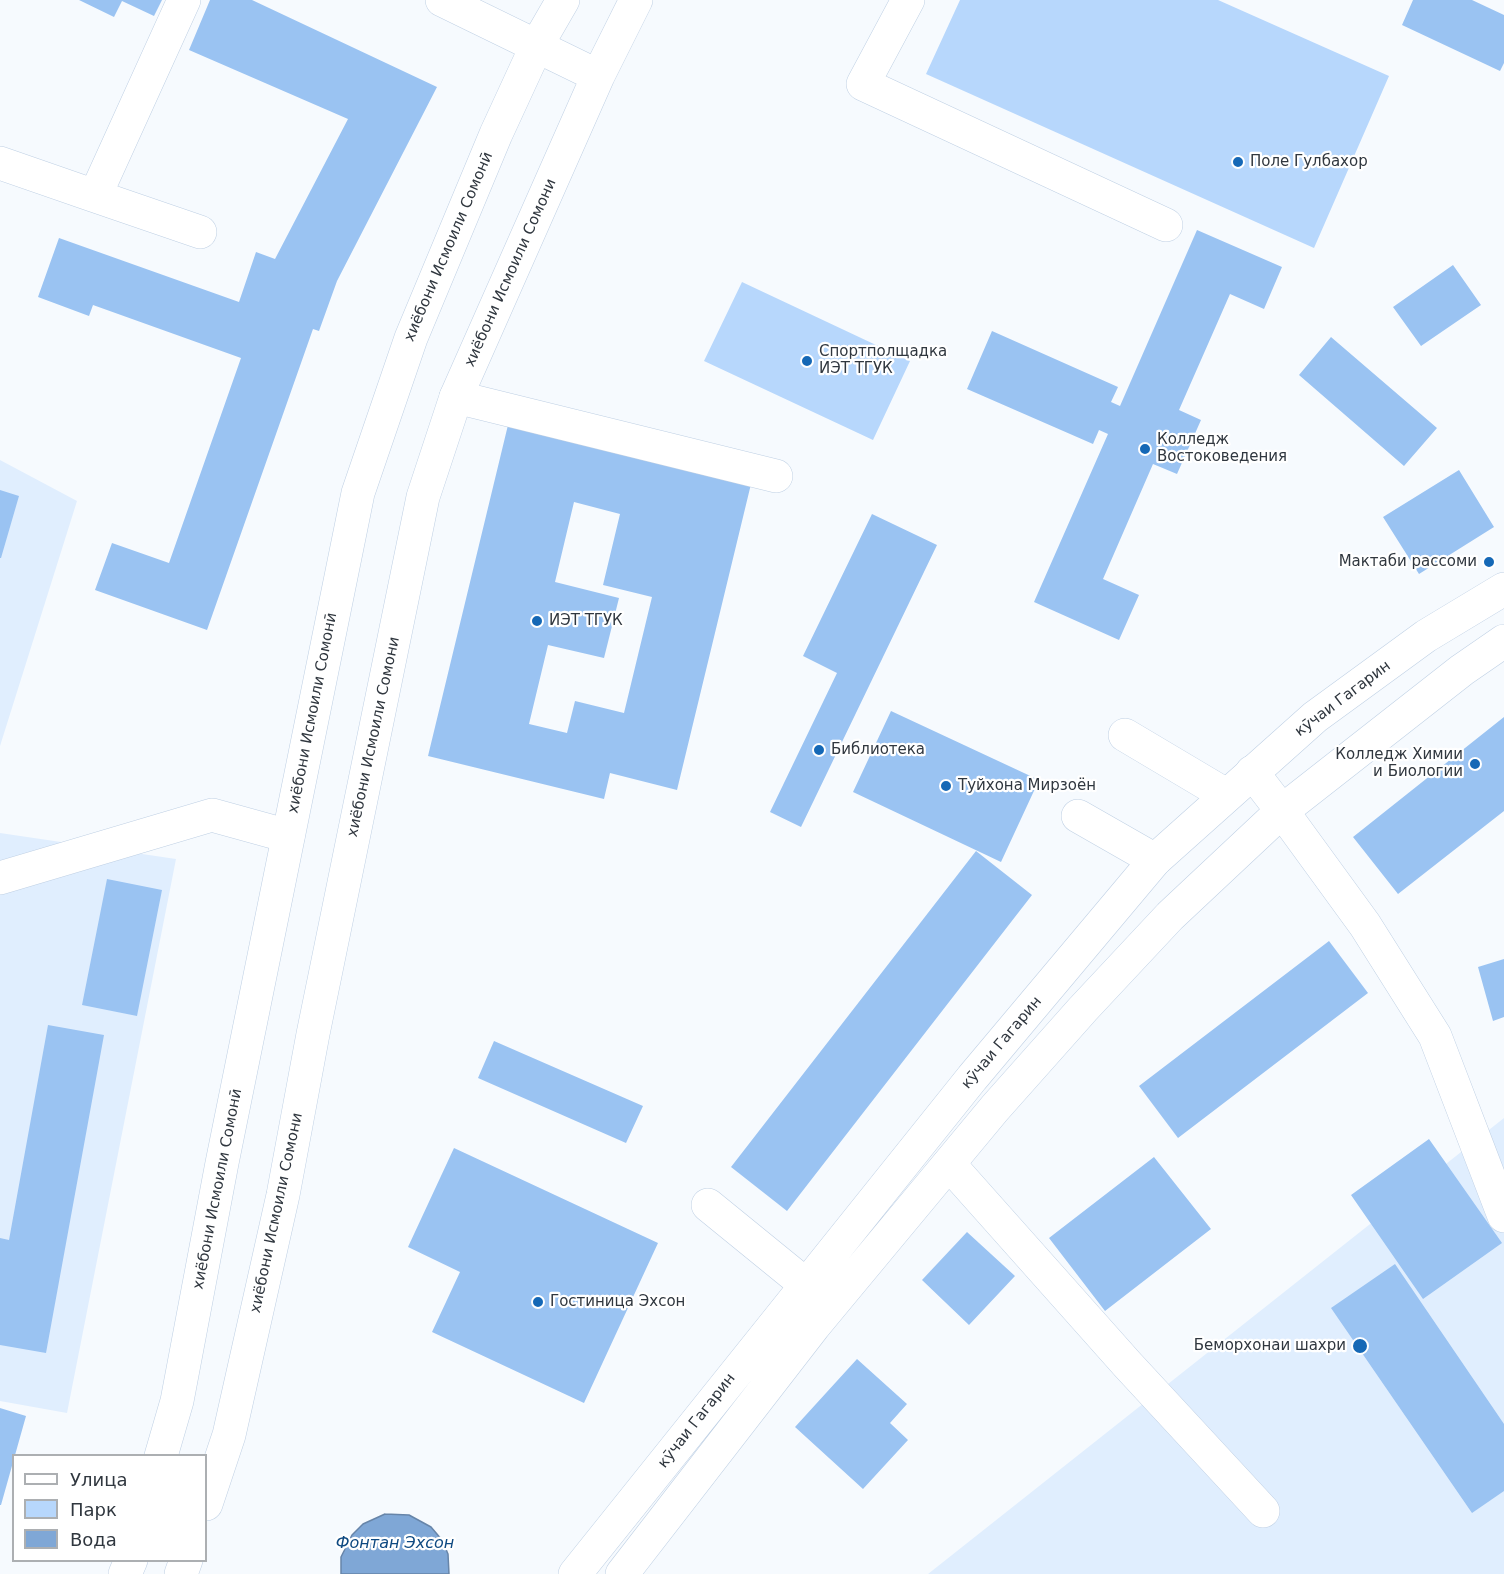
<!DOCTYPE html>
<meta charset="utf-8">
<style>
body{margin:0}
#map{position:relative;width:1504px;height:1574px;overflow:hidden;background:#f6fafe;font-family:"DejaVu Sans",sans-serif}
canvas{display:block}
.legend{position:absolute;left:12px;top:1454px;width:195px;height:108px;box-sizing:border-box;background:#fff;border:2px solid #acafb2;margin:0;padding:8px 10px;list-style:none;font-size:18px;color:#30373f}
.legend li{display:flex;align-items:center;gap:12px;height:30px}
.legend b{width:30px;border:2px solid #acafb2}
</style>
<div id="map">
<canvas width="1504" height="1574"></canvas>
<ul class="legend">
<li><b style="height:8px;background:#fff"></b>Улица</li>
<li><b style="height:16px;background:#b7d7fc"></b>Парк</li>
<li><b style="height:16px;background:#7fa7d6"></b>Вода</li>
</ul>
</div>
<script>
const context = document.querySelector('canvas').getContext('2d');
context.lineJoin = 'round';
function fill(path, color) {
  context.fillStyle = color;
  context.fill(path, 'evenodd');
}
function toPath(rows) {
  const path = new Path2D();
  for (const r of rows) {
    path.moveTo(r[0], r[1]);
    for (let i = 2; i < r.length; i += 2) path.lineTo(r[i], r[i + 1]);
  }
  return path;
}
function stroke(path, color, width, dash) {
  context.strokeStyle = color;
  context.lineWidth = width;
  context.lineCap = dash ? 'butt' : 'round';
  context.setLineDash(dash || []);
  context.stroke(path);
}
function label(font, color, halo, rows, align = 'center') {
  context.font = font + ' "DejaVu Sans",sans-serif';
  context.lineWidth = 4.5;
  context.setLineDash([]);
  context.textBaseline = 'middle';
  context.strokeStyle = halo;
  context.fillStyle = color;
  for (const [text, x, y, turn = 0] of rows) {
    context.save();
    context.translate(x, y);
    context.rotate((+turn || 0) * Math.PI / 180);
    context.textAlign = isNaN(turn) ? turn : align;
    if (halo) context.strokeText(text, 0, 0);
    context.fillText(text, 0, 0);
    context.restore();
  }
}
fill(toPath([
 [0,460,77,501,0,746],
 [0,833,176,859,67,1413,0,1401],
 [1504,1118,1504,1574,928,1574]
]), '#e0eefe');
fill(toPath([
 [960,0,1218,0,1389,76,1314,248,926,74],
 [742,282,910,361,873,440,704,361]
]), '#b7d7fc');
const water = toPath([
 [385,1514,409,1515,431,1527,442,1540,448,1554,449,1574,341,1574,341,1557,352,1535,363,1524,385,1514]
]);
fill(water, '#7fa7d6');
stroke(water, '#6785a9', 1.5);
fill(toPath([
 [79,0,162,0,154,16,122,1,114,17],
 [210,0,252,0,437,87,337,281,319,331,313,329,207,630,95,590,112,543,169,563,241,358,93,305,89,316,38,297,59,238,239,302,256,252,275,259,348,119,189,50],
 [1413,0,1472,0,1504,15,1504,63,1500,71,1402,25],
 [1197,230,1282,267,1264,309,1230,294,1179,410,1201,420,1177,474,1153,464,1103,579,1139,595,1119,640,1034,602,1108,434,1099,430,1093,444,967,389,992,331,1118,387,1111,402,1120,406],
 [1453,265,1481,305,1421,346,1393,307],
 [1331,337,1437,428,1404,466,1299,375],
 [508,425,751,484,677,790,610,773,604,799,428,756],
 [574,502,620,514,603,585,652,597,624,713,575,701,567,733,529,724,548,645,604,658,619,598,555,582],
 [1459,470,1494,527,1419,574,1383,517],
 [0,490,19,496,1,558,0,558],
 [872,514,937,545,801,827,770,812,837,673,803,656],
 [891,711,1039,780,1001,862,853,792],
 [1504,717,1504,811,1398,894,1353,837],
 [976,851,1032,895,787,1211,731,1167],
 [107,879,162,890,137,1016,82,1005],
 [1329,941,1368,993,1178,1138,1139,1086],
 [1504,959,1504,1017,1493,1021,1478,967],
 [48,1025,104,1035,46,1353,0,1345,0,1238,9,1240],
 [494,1041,643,1106,626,1143,478,1078],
 [1429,1139,1502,1243,1423,1299,1351,1195],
 [454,1148,658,1243,584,1403,432,1332,460,1272,408,1247],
 [1154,1157,1211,1229,1105,1311,1049,1238],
 [967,1232,1015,1276,969,1325,922,1280],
 [1395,1264,1504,1424,1504,1491,1472,1513,1331,1308],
 [857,1359,907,1404,890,1423,908,1440,863,1489,795,1427],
 [0,1408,26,1416,1,1505,0,1505]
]), '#9ac3f2');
const minor = toPath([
 [908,0,863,84,1166,225],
 [0,163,95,196,184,0],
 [95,196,200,232],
 [456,397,776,476],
 [1125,735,1226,795],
 [1252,772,1282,811,1365,925,1435,1036,1504,1216],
 [1078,816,1155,860],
 [0,878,212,815,288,836],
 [949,1164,1127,1364,1263,1511],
 [708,1205,805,1284]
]);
const major = toPath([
 [442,0,598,76],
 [161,1456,177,1401,222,1163,358,493,411,338,496,134,537,45,563,0],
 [206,1504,229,1435,283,1195,313,1034,423,497,456,397,598,76,636,0],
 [125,1574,131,1560],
 [181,1574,186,1560]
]);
const highway = toPath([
 [575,1574,972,1078,1155,860,1315,717,1426,636,1504,589],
 [622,1574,814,1326,995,1108,1083,1009,1170,916,1282,811,1462,670,1504,641]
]);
stroke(minor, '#bfd0e4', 34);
stroke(major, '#bfd0e4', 34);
stroke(highway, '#bfd0e4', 34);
stroke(minor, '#fff', 33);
stroke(major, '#fff', 33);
stroke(highway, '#fff', 33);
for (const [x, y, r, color] of [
 [1238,162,6,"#1568b6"],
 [807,361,6,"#1568b6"],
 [1145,449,6,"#1568b6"],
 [1489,562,6,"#1568b6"],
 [537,621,6,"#1568b6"],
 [819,750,6,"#1568b6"],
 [1475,764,6,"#1568b6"],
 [946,786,6,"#1568b6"],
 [538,1302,6,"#1568b6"],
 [1360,1346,8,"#1568b6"]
]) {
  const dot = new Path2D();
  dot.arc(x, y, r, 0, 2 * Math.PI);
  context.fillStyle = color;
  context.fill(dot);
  stroke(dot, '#fff', 2);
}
label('15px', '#30373f', '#fff', [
 ["Поле Гулбахор",1250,162],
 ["Спортполщадка",819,352],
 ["ИЭТ ТГУК",819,369],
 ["Колледж",1157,440],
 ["Востоковедения",1157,457],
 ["Мактаби рассоми",1477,562,"right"],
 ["ИЭТ ТГУК",549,621],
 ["Библиотека",831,750],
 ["Колледж Химии",1463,755,"right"],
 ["и Биологии",1463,772,"right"],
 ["Туйхона Мирзоён",958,786],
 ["Гостиница Эхсон",550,1302],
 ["Беморхонаи шахри",1346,1346,"right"]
], 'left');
label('15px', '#30373f', '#fff', [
 ["хиёбони Исмоили Сомонӣ",449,247,-67],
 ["хиёбони Исмоили Сомони",511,273,-66],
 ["кӯчаи Гагарин",1343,699,-37],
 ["хиёбони Исмоили Сомонӣ",313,713,-79],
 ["хиёбони Исмоили Сомони",374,737,-78],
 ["кӯчаи Гагарин",1002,1043,-50],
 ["хиёбони Исмоили Сомонӣ",218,1189,-79],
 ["хиёбони Исмоили Сомони",277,1213,-78],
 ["кӯчаи Гагарин",697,1421,-52]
]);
label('italic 16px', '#0e4981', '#fff', [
 ["Фонтан Эхсон",395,1544]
]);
</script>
